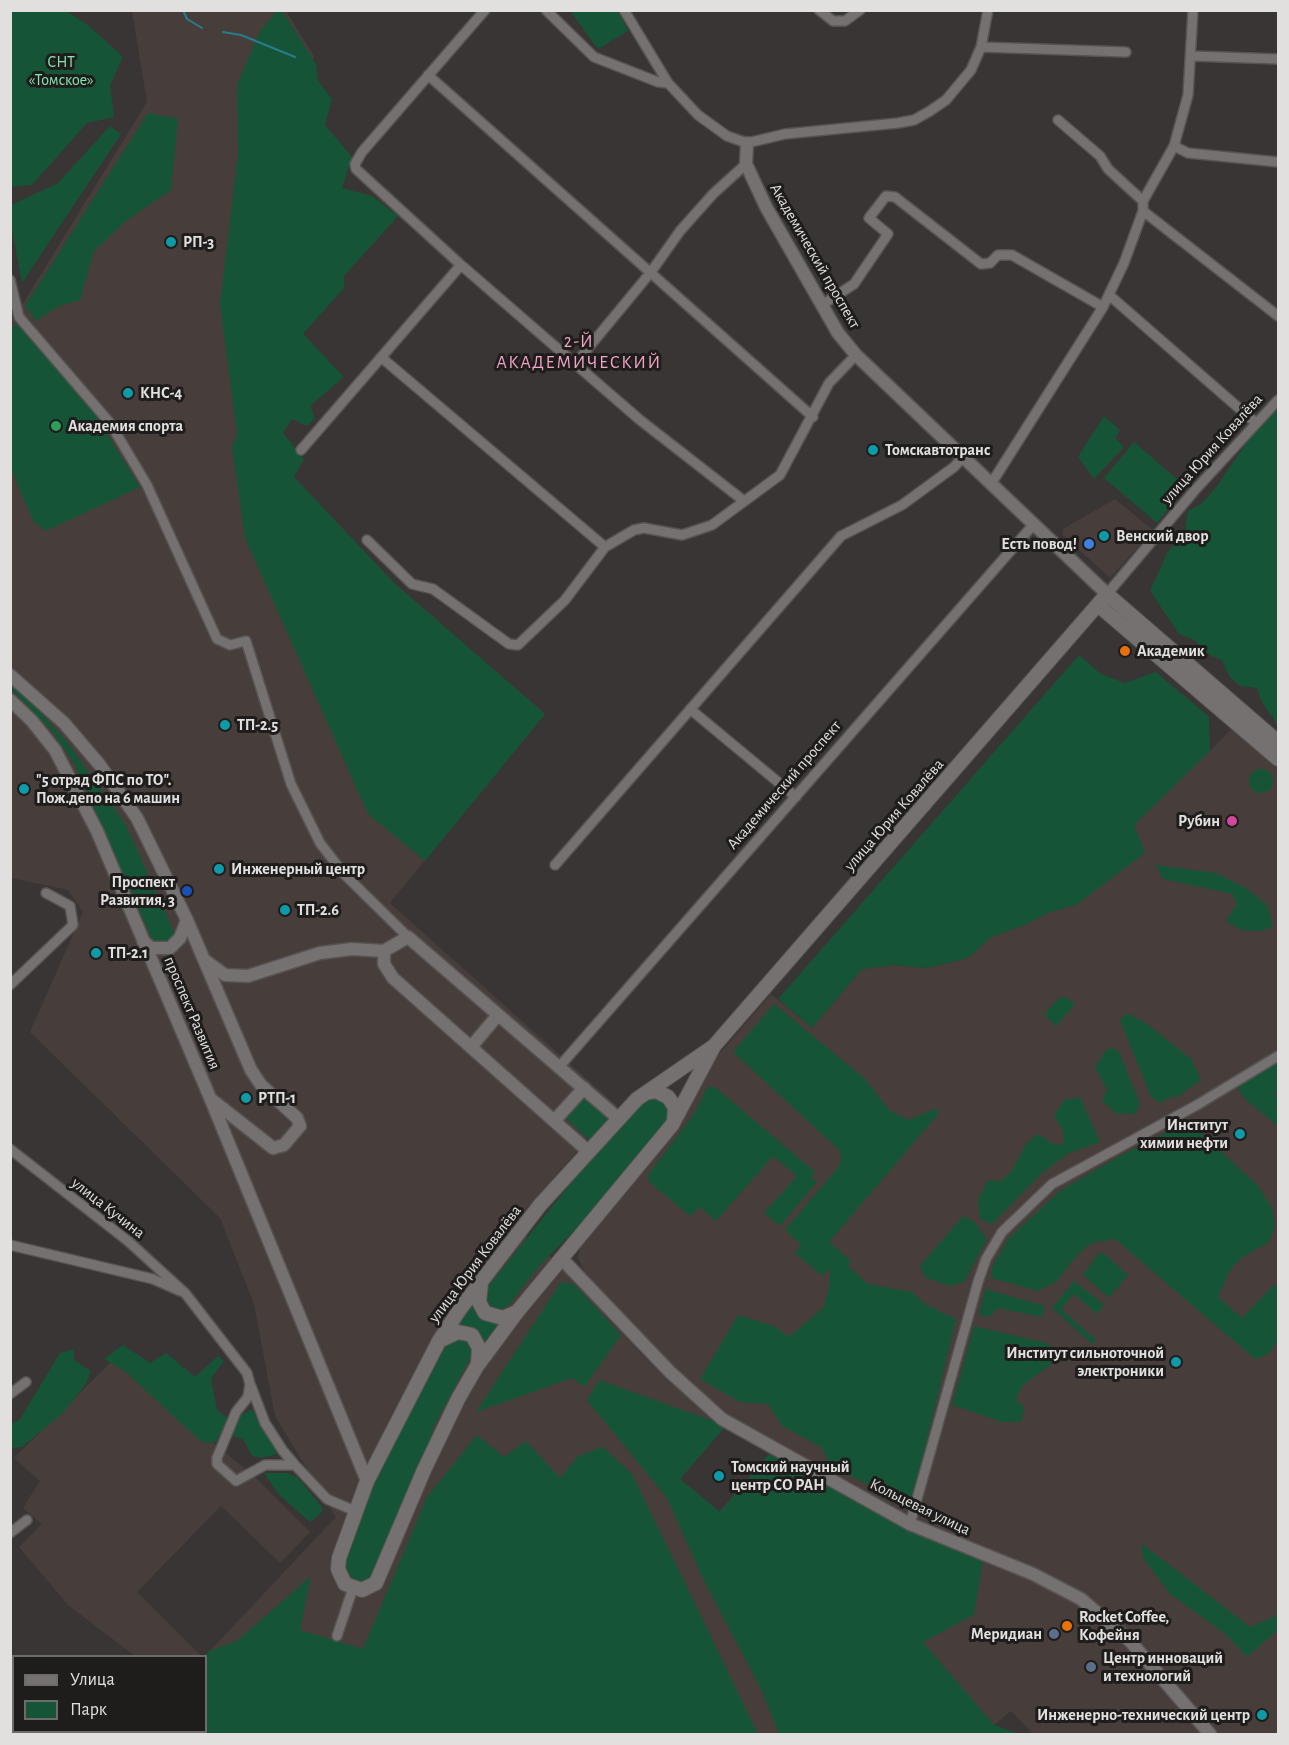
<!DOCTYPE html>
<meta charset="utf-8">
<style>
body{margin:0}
#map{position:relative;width:1289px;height:1745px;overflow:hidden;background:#383534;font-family:"Alegreya Sans",sans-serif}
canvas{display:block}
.frame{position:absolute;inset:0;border:12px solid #e2e0df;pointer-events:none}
.legend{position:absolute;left:12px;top:1655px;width:195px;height:78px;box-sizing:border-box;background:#1e1d1c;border:2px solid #6c6b6a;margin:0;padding:8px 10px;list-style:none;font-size:18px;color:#e2e0df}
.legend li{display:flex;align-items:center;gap:12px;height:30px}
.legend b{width:30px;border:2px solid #6c6b6a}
</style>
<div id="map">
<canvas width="1289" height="1745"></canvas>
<div class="frame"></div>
<ul class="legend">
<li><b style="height:8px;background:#757170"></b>Улица</li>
<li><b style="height:16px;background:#165438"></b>Парк</li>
</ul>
</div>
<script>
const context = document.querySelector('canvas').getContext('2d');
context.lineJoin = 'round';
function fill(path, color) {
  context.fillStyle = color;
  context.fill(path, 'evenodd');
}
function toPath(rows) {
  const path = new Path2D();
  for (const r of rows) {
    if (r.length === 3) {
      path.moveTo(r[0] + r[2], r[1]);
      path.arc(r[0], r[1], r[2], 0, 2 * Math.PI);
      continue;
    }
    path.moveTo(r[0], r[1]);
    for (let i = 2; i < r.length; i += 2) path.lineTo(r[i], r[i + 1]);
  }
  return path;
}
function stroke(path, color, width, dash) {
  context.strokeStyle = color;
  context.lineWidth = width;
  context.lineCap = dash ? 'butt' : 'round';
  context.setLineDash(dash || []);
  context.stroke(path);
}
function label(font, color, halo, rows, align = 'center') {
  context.font = font + ' "Alegreya Sans",sans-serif';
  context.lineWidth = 6;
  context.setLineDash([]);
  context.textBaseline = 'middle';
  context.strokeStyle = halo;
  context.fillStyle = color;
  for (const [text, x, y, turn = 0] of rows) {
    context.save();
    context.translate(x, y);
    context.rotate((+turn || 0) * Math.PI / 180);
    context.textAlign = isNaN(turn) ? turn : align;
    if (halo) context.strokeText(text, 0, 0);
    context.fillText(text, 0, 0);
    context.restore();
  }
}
fill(toPath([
 [132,11,286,11,314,56,257,438,394,583,545,714,390,903,617,1106,513,1224,578,1281,608,1319,659,1372,723,1429,680,1479,719,1512,769,1454,909,1530,1030,1577,1078,1603,1126,1645,1200,1733,1198,1734,1033,1734,1011,1711,994,1725,990,1734,138,1734,141,1732,206,1732,205,1656,336,1517,275,1416,254,1304,220,1218,30,1032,83,912,68,890,11,878,11,319,14,318,147,102],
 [1115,499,1153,530,1110,578,1063,535,1063,529],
 [1234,727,1278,766,1278,1734,1217,1734,1133,1638,1084,1595,912,1519,726,1414,668,1363,617,1311,586,1274,578,1259,580,1248,677,1128,714,1060,771,994,812,1028,862,969,895,965,927,968,968,958,991,937,1022,926,1050,912,1076,905,1134,825],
 [112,1361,253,1475,310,1532,280,1563,221,1506,137,1592,201,1656,135,1656,68,1605,19,1547,42,1524,23,1508,40,1481,14,1458]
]), '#473e3b');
fill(toPath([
 [10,11,66,11,88,25,123,57,110,85,114,117,87,123,32,185,11,187],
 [277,11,282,11,316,64,318,81,332,99,325,125,352,157,342,188,372,196,398,216,344,276,344,288,303,334,344,377,310,406,315,418,307,426,292,419,283,433,304,459,294,477,394,583,545,714,425,861,368,814,245,538,232,447,237,434,220,304,238,153,237,85,260,31],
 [570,11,618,11,628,31,598,49],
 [148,113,178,119,171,190,126,221,94,251,80,300,57,307,36,321,25,306],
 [110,126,121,134,22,283,11,225,11,205,58,183],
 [18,324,76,384,140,487,46,531,33,521,11,469,10,329],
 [1278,405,1278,726,1261,700,1257,688,1240,686,1229,676,1222,660,1211,656,1194,640,1179,634,1150,591,1167,553,1185,531,1188,511,1201,504,1217,486,1260,423],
 [1104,416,1120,430,1115,438,1124,447,1094,479,1078,457],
 [1134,442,1186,487,1157,523,1104,478],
 [1079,655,1101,674,1125,683,1156,672,1209,717,1210,751,1134,825,1145,853,1076,905,1050,912,1022,926,991,937,968,958,927,968,895,965,862,969,812,1028,778,999],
 [10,684,41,713,67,742,126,825,174,932,166,944,157,943,151,937,73,761,50,729,11,689],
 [1261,781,12],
 [1156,865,1216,873,1246,888,1267,905,1273,926,1262,931,1241,930,1226,921,1237,904,1232,894,1163,879],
 [1060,997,1066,997,1075,1004,1056,1026,1045,1016,1045,1013],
 [774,1004,865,1079,890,1111,909,1120,932,1110,937,1109,939,1113,829,1242,851,1261,848,1266,868,1284,912,1292,925,1304,956,1319,914,1493,905,1505,831,1465,821,1447,782,1426,768,1404,740,1402,700,1379,738,1315,776,1327,789,1337,824,1307,829,1288,830,1268,822,1276,795,1253,801,1245,785,1230,835,1171,841,1162,840,1151,733,1052],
 [1128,1013,1147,1024,1191,1059,1201,1080,1177,1097,1170,1097,1160,1103,1151,1097,1120,1020],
 [1114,1048,1119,1052,1140,1104,1135,1114,1115,1113,1102,1100,1107,1090,1095,1067,1107,1049],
 [1278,1062,1278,1091,1274,1090,1278,1100,1278,1126,1246,1100,1236,1086],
 [708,1086,716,1088,815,1172,811,1177,817,1182,780,1226,764,1213,797,1176,773,1156,716,1221,700,1207,690,1216,649,1182,648,1175,694,1114],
 [585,1095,610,1117,589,1140,566,1118,567,1112],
 [650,1097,660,1099,667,1106,668,1120,585,1220,539,1266,509,1305,502,1310,493,1310,486,1304,487,1288,590,1159,641,1103],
 [1080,1097,1100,1142,1069,1153,1042,1173,992,1224,980,1219,978,1200,988,1180,1001,1181,1012,1170,1026,1144,1038,1134,1053,1144,1064,1145,1063,1131,1054,1116,1064,1100],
 [1175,1128,1198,1130,1258,1186,1272,1208,1275,1226,1269,1242,1241,1258,1230,1270,1218,1297,1242,1318,1274,1285,1278,1285,1278,1341,1267,1355,1255,1359,1115,1239,1092,1243,1079,1253,1056,1282,1038,1291,991,1278,993,1265,1009,1238,1060,1191,1116,1158],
 [963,1216,974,1222,987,1239,964,1282,950,1286,926,1278,920,1266],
 [1103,1253,1128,1275,1109,1298,1083,1275,1098,1254],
 [1074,1281,1104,1305,1097,1314,1074,1294,1061,1309,1096,1340,1092,1344,1052,1308],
 [561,1282,574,1284,621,1335,584,1387,572,1378,476,1412],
 [985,1289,1045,1306,1042,1317,998,1308,989,1317,979,1315],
 [472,1302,482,1318,499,1325,486,1342,474,1329,456,1325],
 [974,1326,1046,1343,1059,1351,1056,1361,1023,1385,1016,1399,1024,1408,1021,1422,1002,1422,952,1405],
 [455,1338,467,1340,472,1346,472,1355,434,1426,428,1449,373,1575,365,1581,355,1580,347,1574,345,1559,384,1459,448,1343],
 [123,1345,150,1363,166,1353,195,1377,218,1356,224,1361,211,1378,217,1410,229,1419,216,1442,206,1443,198,1439,126,1372,104,1359],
 [74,1349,74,1360,91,1371,86,1384,64,1412,22,1447,11,1448,11,1424,20,1419,60,1353],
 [599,1380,719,1423,723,1429,680,1479,720,1512,769,1454,909,1530,983,1559,974,1615,923,1642,994,1725,1019,1734,779,1734,761,1689,703,1579,667,1498,587,1400],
 [252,1409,266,1433,277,1454,261,1458,252,1456,243,1439,231,1435,241,1415],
 [477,1435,504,1457,526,1441,560,1478,578,1456,603,1447,632,1474,758,1734,138,1734,141,1732,206,1732,205,1656,209,1651,237,1641,311,1576,300,1630,363,1649,427,1497],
 [264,1473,287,1473,297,1477,322,1507,322,1512,310,1522,279,1495],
 [1141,1543,1250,1627,1274,1617,1278,1611,1278,1630,1247,1657,1224,1633,1170,1594,1143,1558]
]), '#165438');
stroke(toPath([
 [183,10,187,19,202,28],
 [223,32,241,35,295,57]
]), '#267d8d', 2);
const minor = toPath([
 [485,10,362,152,355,164,356,169,461,265,640,420,744,501],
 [546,10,594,57,658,82,668,83],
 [624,10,668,83,698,115,727,136,747,143,785,134,898,123,914,120,930,111,946,100,971,70,981,47,988,10],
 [819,10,833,21,845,21,860,10],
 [981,47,1126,52],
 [1192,56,1278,59],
 [428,75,813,417],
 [1058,120,1100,156,1108,169,1143,201],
 [1174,146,1188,153,1278,162],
 [1143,211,1278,316],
 [10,280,19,317,110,423,147,485,217,639,230,645,246,641,291,784,320,843,344,874,408,937],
 [1109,295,1256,423],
 [822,305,854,284,888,234,869,218,886,196,895,197,981,264,990,263,998,255,1012,255,1103,307],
 [382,358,605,547],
 [575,364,651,272,680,231,713,194,746,164],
 [301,450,461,265],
 [991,484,1103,307,1124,263,1143,211,1143,201,1174,146,1188,95,1193,10],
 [367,540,412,584,433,589,509,644,518,645,565,600,605,547,634,530,644,528,682,535,712,525,780,475,829,383,856,355],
 [1107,594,1195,490,1278,400],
 [690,709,796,797],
 [555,865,841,536,902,505,954,467,963,457],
 [10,985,73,925,70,906,46,893],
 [559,1067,1034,524],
 [10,1149,128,1241,185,1293,247,1373,250,1384,248,1397,236,1412,217,1458,217,1464,236,1481,265,1465,295,1465,327,1499,355,1511],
 [10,1245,153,1279,180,1291],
 [251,1386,265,1423,283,1451,295,1465],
 [10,1394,26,1382],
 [910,1524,978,1282,986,1259,1002,1232,1052,1184,1197,1105,1278,1056],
 [10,1533,27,1520],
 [337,1636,353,1588],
 [10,1717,14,1717],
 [79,1732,86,1733]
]);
const tertiary = toPath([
 [747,143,746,164,766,207,838,333,856,355,1107,594],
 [10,675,64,723,99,764,137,818,187,920,251,1070,261,1085,297,1118,300,1126,284,1145,273,1148,212,1100],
 [10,700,32,721,55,750,97,831,211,1100,367,1481],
 [143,941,151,948,170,948,180,938,187,920],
 [384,951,384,964,393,978,589,1152],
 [206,961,225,975,248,976,320,953,352,949,384,951,408,937,619,1119],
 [471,1047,498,1015],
 [554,1121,584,1088],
 [561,1258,670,1372,722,1419,910,1524,1033,1574,1081,1599,1130,1641,1210,1734]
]);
const secondary = toPath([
 [1098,605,1278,759],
 [714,1046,637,1099,540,1205,460,1309,439,1341,367,1481,339,1558,338,1569,345,1584,362,1590,376,1583,424,1470,458,1399,477,1366,517,1312,672,1125,714,1046,1107,594,1278,742],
 [646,1093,656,1091,668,1097,675,1107,674,1121],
 [481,1283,479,1302,485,1313,503,1318,517,1312],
 [441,1340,458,1332,472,1335,479,1348,478,1364]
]);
stroke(minor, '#565352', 12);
stroke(tertiary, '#565352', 15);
stroke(secondary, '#565352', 16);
stroke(minor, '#757170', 9);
stroke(tertiary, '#757170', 12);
stroke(secondary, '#757170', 14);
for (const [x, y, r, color] of [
 [171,242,6,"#0f9aa8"],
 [128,393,6,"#0f9aa8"],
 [56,426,6,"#2e9e5b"],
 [873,450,6,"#0f9aa8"],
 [1104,536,6,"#0f9aa8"],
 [1089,544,6,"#3f7fe0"],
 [1125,651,6,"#e8710a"],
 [225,725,6,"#0f9aa8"],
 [24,789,6,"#0f9aa8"],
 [1232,821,6,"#d1479c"],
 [219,869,6,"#0f9aa8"],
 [187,891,6,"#1a4fb4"],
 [285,910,6,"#0f9aa8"],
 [96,953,6,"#0f9aa8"],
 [246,1098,6,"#0f9aa8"],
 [1240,1134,6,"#0f9aa8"],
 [1176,1362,6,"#0f9aa8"],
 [719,1476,6,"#0f9aa8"],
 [1067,1626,6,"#e8710a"],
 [1054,1634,6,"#5c6f8a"],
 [1091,1667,6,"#5c6f8a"],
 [1262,1715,6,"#0f9aa8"]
]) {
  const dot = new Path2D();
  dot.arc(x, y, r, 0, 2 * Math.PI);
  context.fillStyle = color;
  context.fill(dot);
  stroke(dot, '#1e1d1c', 2);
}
label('16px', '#87e3b2', '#1e1d1c', [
 ["СНТ",61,62],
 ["«Томское»",61,80]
]);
label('bold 16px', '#e2e0df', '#1e1d1c', [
 ["РП-3",183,242],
 ["КНС-4",140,393],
 ["Академия спорта",68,426],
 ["Томскавтотранс",885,450],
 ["Венский двор",1116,536],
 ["Есть повод!",1077,544,"right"],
 ["Академик",1137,651],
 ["ТП-2.5",237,725],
 ["\"5 отряд ФПС по ТО\".",36,780],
 ["Пож.депо на 6 машин",36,798],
 ["Рубин",1220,821,"right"],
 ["Инженерный центр",231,869],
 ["Проспект",175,882,"right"],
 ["Развития, 3",175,900,"right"],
 ["ТП-2.6",297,910],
 ["ТП-2.1",108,953],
 ["РТП-1",258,1098],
 ["Институт",1228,1125,"right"],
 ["химии нефти",1228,1143,"right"],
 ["Институт сильноточной",1164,1353,"right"],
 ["электроники",1164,1371,"right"],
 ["Томский научный",731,1467],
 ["центр СО РАН",731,1485],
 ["Rocket Coffee,",1079,1617],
 ["Кофейня",1079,1635],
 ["Меридиан",1042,1634,"right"],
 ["Центр инноваций",1103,1658],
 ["и технологий",1103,1676],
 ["Инженерно-технический центр",1250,1715,"right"]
], 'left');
label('16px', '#e2e0df', '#1e1d1c', [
 ["Академический проспект",815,256,60],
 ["улица Юрия Ковалёва",1212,449,-48],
 ["Академический проспект",784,785,-49],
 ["улица Юрия Ковалёва",894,815,-49],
 ["проспект Развития",192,1013,67],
 ["улица Кучина",108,1208,38],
 ["улица Юрия Ковалёва",475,1264,-53],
 ["Кольцевая улица",920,1507,26]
]);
context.letterSpacing = '1.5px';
label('18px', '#f1a4c6', '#1e1d1c', [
 ["2-Й",579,342],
 ["АКАДЕМИЧЕСКИЙ",579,363]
]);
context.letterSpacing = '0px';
</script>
